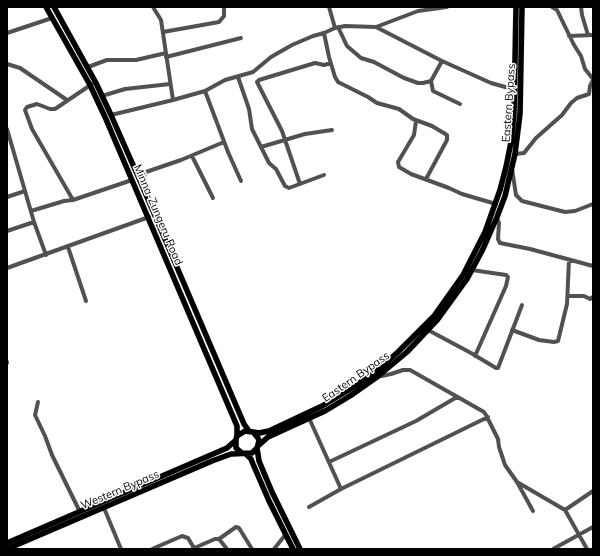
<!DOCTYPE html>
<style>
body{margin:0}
#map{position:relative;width:600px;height:556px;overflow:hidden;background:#fff;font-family:Mulish,sans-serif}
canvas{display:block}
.frame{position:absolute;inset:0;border:8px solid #000;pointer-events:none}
</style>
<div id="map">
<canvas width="600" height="556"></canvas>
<div class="frame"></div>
</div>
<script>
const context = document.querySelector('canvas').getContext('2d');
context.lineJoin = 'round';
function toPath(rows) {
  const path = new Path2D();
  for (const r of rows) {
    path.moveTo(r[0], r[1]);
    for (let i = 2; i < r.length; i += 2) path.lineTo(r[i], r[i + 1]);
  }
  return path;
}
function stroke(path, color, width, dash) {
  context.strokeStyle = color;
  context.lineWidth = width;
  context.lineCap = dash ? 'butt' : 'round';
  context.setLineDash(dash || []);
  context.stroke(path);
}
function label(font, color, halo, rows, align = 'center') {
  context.font = font + ' Mulish,sans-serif';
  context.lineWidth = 3;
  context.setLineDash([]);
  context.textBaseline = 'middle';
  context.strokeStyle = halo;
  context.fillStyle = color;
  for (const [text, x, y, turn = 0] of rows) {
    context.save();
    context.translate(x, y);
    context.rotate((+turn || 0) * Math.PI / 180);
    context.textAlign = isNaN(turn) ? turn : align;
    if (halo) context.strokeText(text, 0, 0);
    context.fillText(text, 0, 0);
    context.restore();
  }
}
const major = toPath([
 [46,7,90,85,105,117,237,426,237,436],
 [54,7,96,83,111,115,141,183,244,424,249,431],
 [253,432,259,433,269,431,322,406,347,391,374,373,398,352,434,316,463,275,485,232,500,190,506,167,511,142,514,114,516,7],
 [259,445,268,437,325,411,350,396,377,377,407,352,438,319,467,279,483,249,497,217,505,196,515,154,520,114,522,7],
 [257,448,259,461,272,492,300,549],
 [246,454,251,459,253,464,269,501,293,549],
 [7,543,227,448,236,440],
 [7,549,212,461,231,454,252,453,257,448,259,441,258,438,253,432,245,431,237,436,236,439,236,448,242,453]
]);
stroke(major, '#dbdbdb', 6);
stroke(toPath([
 [153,7,161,20,173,100],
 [329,7,335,28],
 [552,7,557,10,574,45,581,56,585,69,593,79],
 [581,7,582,15,588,35],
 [338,27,347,46,361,58,374,62,404,78,418,83,423,83,431,81,433,91,460,104],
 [376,27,418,11,447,7],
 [163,32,219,22,224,16,224,7],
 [7,33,52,18],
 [324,33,329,57,335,77,338,82,368,97,377,103,399,109,413,119,432,126,447,135,447,140,426,179],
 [569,36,593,35],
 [166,57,241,38],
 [7,64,20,68,67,100],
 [88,67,107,60,136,60,166,53],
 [238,77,249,109,252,129,269,163,276,169,285,186,289,188,324,175],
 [431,81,442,61],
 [205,91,228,152,241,181],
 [102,96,125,89,170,84],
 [111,115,173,100,205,91,225,80,253,72,271,57,292,45,313,36,324,33,335,28,345,26,376,27,442,61,491,83,516,90],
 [416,121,414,135,398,162,399,167,411,174,449,188,462,194,496,204],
 [7,129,34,222,46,255],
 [261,147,305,134,332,130],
 [515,154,524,153,536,138,562,115,571,103,577,98,589,94,590,86,593,80],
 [192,156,213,198],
 [512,169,516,195,522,201,565,212,575,211,593,204],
 [141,183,146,172,181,160,224,142],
 [300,184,282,131,257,82,259,80,315,63,324,65,331,63],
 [7,197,25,191],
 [73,200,32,129,25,110,27,107,37,104,50,109,55,109,92,84],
 [31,211,64,201,73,200,132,180],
 [497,218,499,223,498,239,500,243,530,249,593,266],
 [7,231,34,222],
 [68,247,86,301],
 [7,268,149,217],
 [472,270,506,275,508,277,506,286,475,356],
 [568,296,584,296,590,299,593,297],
 [428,330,471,353,496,368,498,368,522,305],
 [512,330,539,340,554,342,558,341,567,304,569,260],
 [7,362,7,363],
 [377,377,391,374,403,370,410,370,484,412,486,415,498,439,499,447,505,465,517,482,533,511],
 [38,402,35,415,45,436,52,455,80,512],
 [309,418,341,489],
 [329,462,416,421,457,397],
 [517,482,565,510,587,549],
 [309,507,341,489,488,417],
 [104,508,121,549],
 [565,510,593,491],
 [219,539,227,549],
 [152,549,182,536,188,538,194,548],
 [192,549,215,539,219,539,236,527,239,528,252,549],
 [274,549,286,534],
 [553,549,593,527]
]), '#515151', 4);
stroke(major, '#000', 5.5);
label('11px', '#000', '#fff', [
 ["Eastern Bypass",509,103,-86],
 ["Minna-Zungeru Road",158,215,67],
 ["Eastern Bypass",356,377,-35],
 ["Western Bypass",120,490,-23]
]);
</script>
